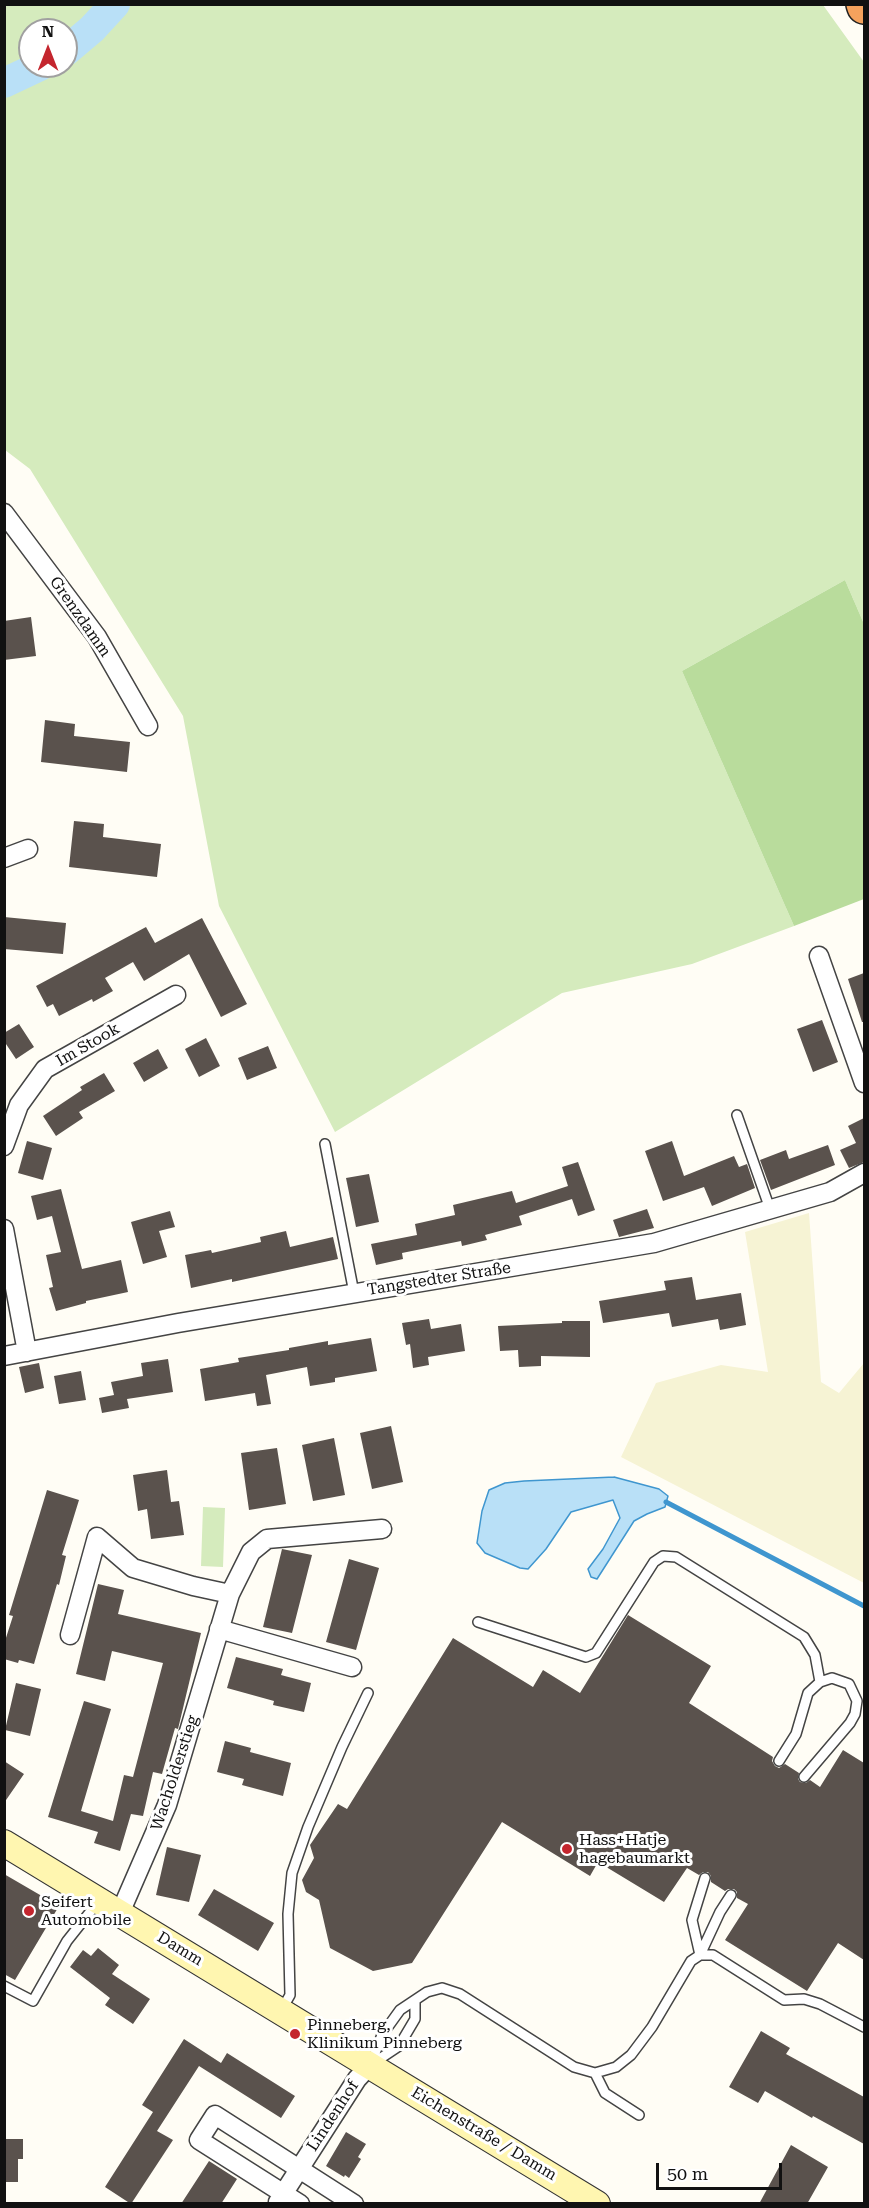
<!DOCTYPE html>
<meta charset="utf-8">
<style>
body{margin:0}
#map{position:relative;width:869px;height:2208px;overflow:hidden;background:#fffdf5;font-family:"Roboto Serif",serif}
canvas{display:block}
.frame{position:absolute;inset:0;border:6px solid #111;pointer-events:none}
.north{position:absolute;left:18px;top:18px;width:60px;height:60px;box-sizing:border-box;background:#fff;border:2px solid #a0a0a0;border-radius:50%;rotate:0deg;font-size:16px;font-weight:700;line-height:24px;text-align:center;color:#111}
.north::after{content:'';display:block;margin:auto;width:21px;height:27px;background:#c4262e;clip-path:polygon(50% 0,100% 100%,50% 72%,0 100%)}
.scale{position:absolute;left:656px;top:2163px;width:126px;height:27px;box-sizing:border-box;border:3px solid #111;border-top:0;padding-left:8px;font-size:18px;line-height:21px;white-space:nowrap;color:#111;-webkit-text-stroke:4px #fff;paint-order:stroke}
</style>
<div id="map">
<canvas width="869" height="2208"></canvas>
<div class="frame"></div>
<div class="north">N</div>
<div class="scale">50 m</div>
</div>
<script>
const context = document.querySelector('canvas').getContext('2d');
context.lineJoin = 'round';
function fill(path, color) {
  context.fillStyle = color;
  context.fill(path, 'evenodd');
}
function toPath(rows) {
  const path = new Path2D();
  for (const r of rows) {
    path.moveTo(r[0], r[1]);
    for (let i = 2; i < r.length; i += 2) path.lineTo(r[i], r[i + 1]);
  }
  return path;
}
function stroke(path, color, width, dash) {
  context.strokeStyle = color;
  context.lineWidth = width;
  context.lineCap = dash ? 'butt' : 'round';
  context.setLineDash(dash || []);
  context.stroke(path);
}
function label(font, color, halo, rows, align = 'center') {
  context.font = font + ' "Roboto Serif",serif';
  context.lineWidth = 6;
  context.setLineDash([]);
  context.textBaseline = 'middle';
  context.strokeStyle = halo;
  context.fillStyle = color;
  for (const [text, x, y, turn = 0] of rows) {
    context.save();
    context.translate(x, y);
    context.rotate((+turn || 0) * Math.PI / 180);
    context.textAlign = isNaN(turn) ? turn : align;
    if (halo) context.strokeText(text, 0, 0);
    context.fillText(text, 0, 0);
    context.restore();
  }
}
fill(toPath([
 [809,1213,821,1382,839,1393,864,1363,864,1583,621,1457,656,1383,721,1365,768,1372,745,1232]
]), '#f6f3d4');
fill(toPath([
 [5,5,823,5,864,62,864,624,845,580,682,671,794,926,692,964,562,993,335,1132,219,906,183,716,30,469,5,450],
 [30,30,66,30,66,66,30,66],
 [203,1507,225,1508,223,1567,201,1566]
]), '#d5ebbd');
fill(toPath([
 [845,580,864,624,864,899,794,926,682,671]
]), '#b9dc9c');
const water = toPath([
 [614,1477,659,1489,668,1496,665,1507,647,1514,634,1521,597,1579,591,1577,588,1569,603,1549,620,1518,613,1500,571,1512,546,1549,528,1569,520,1568,485,1553,477,1543,482,1511,489,1490,505,1483,524,1481,614,1477]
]);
fill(water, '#b9e0f7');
stroke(water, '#3f96cf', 1.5);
stroke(toPath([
 [666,1502,864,1606]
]), '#3f96cf', 5);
stroke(toPath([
 [66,51,92,29,115,4],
 [4,83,40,66]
]), '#b9e0f7', 30);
fill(toPath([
 [31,617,36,656,4,660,4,621],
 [45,720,75,724,74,736,130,742,127,772,41,762],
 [74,821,104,824,103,837,161,844,157,877,69,867],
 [4,917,66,923,63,954,4,949],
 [202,918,247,1004,221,1017,189,954,144,981,133,962,105,978,113,991,93,1002,92,999,59,1016,53,1004,47,1007,36,986,146,927,155,943],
 [864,973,864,1022,862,1022,848,979],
 [822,1020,838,1062,813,1072,797,1029],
 [19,1024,34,1047,16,1059,4,1041,4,1033],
 [206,1038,220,1066,199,1077,185,1049],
 [268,1046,277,1068,247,1080,238,1058],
 [158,1049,168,1068,144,1082,133,1063],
 [104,1073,115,1091,79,1112,83,1118,56,1136,43,1116,82,1090,80,1087],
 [864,1118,864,1162,849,1168,840,1150,856,1143,848,1126],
 [27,1141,52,1148,43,1180,18,1173],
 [672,1141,684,1176,734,1156,739,1167,747,1164,755,1188,712,1206,704,1187,663,1201,645,1151],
 [828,1145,835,1165,771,1190,760,1160,786,1150,789,1159],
 [578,1162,595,1210,578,1216,572,1199,519,1216,522,1225,485,1235,487,1240,462,1246,461,1241,402,1253,403,1259,376,1265,371,1244,417,1235,415,1224,455,1215,453,1205,512,1191,516,1203,568,1186,562,1167],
 [369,1174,379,1222,356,1227,346,1178],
 [61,1189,82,1269,121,1260,128,1292,86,1301,86,1303,56,1311,49,1288,53,1287,46,1255,61,1252,52,1216,37,1220,31,1196],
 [647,1209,654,1228,619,1237,613,1220],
 [170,1211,175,1227,159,1231,167,1257,143,1264,131,1222],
 [286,1231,290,1247,333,1237,338,1259,232,1282,232,1279,191,1288,185,1255,211,1250,212,1253,261,1242,260,1237],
 [692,1277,696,1300,741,1293,746,1325,720,1330,718,1319,672,1327,669,1313,603,1323,599,1301,666,1290,664,1281],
 [429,1319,431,1329,461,1324,465,1351,428,1357,429,1365,413,1368,410,1344,406,1345,402,1323],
 [562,1321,590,1321,590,1357,541,1356,541,1366,519,1367,518,1350,500,1351,498,1326,562,1323],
 [371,1338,377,1371,335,1378,335,1382,310,1386,307,1367,266,1375,271,1404,257,1406,255,1393,205,1401,200,1369,239,1362,238,1358,289,1350,289,1348,328,1341,328,1345],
 [168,1359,173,1392,127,1399,129,1408,102,1413,99,1398,114,1395,111,1382,143,1376,141,1363],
 [39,1363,44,1388,25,1393,19,1367],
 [81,1371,86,1400,59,1404,54,1376],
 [391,1426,403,1482,372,1489,360,1433],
 [334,1438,345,1495,313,1501,302,1445],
 [277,1448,286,1504,249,1510,241,1453],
 [167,1470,171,1502,179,1501,184,1535,151,1539,147,1509,138,1511,133,1475],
 [47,1490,79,1500,62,1555,66,1556,59,1585,57,1584,34,1664,19,1660,18,1663,4,1659,4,1644,13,1616,9,1615],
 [282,1549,312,1555,292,1633,263,1627],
 [349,1559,379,1568,356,1650,326,1642],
 [98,1584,124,1590,118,1614,201,1633,178,1729,175,1728,162,1774,153,1772,143,1816,131,1814,120,1851,94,1843,98,1832,48,1817,84,1701,111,1709,81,1811,113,1821,124,1775,133,1777,163,1663,112,1651,105,1681,76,1674],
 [628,1615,711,1666,689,1703,773,1757,772,1761,775,1766,779,1768,785,1764,799,1773,798,1779,800,1782,806,1783,810,1780,820,1787,843,1750,864,1763,864,1960,838,1943,807,1991,725,1940,748,1904,737,1898,737,1892,734,1889,728,1889,725,1891,711,1882,711,1876,708,1872,703,1872,699,1875,687,1868,664,1902,598,1862,590,1876,502,1822,412,1963,373,1971,330,1948,319,1900,306,1892,302,1880,314,1858,310,1845,338,1804,347,1809,453,1638,533,1687,543,1670,580,1693],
 [236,1657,283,1669,281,1675,311,1683,304,1712,273,1705,274,1701,227,1688],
 [16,1683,41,1689,30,1736,5,1730],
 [225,1741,251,1748,250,1752,291,1763,283,1796,242,1785,244,1779,217,1772],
 [4,1761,24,1774,4,1803],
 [167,1847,201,1855,189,1902,156,1895],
 [4,1874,59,1906,15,1980,4,1974],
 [214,1889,274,1923,258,1951,198,1915],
 [98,1948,119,1965,112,1974,150,1999,133,2024,105,2005,110,1998,70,1967,83,1950,91,1956],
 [761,2031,790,2048,786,2054,864,2097,864,2144,813,2116,812,2118,765,2091,758,2103,729,2087],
 [184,2039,221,2063,227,2053,295,2096,281,2118,199,2066,157,2131,173,2140,131,2204,105,2187,153,2112,142,2105],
 [346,2132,366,2144,358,2157,361,2159,349,2178,345,2175,344,2177,326,2166],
 [4,2139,23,2139,23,2159,18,2159,18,2182,4,2182],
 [791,2145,828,2167,807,2204,759,2204],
 [209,2161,237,2179,221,2204,181,2204]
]), '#5a524d');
const service = toPath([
 [737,1115,770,1209],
 [325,1144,354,1293],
 [478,1622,586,1657,596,1653,654,1562,663,1556,676,1557,804,1637,815,1655,820,1682],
 [779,1761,796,1734,808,1693,820,1682,832,1678,849,1684,857,1701,855,1714,850,1723,804,1777],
 [700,1955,692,1920,705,1878],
 [700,1955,720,1912,731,1895],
 [4,1986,33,2001,67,1941,98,1902],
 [282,2009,290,1995,288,1914,292,1873,308,1827,342,1747,368,1693],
 [371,2063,382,2035,400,2010,427,1992,442,1988,460,1994,574,2067,595,2073,616,2067,631,2055,652,2027,691,1961,700,1955,713,1955,784,2000,804,1999,820,2004,864,2027],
 [372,2064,399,2046,415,2019,415,2001],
 [595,2073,605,2093,639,2115]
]);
const minor = toPath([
 [4,513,97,637,148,726],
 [4,858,28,849],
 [819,956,864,1083],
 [4,1146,19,1105,45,1069,176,995],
 [4,1229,27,1352],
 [4,1356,178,1323,654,1243,830,1192,864,1173],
 [219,1629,352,1667],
 [70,1635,97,1537,133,1568,193,1586,230,1594],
 [120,1913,167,1805,230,1594,251,1552,267,1539,382,1529],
 [278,2202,357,2079,370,2065],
 [300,2204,199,2140,215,2115,354,2204]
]);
const secondary = toPath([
 [4,1843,597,2204]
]);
const motorway = toPath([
 [863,4,864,7]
]);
stroke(service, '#444', 12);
stroke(minor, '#444', 21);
stroke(secondary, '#333', 28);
stroke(motorway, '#222', 36);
stroke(service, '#fff', 9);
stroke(minor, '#fff', 18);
stroke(secondary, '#fff6b0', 26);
stroke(motorway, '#f5a25d', 33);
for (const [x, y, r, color] of [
 [567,1849,6,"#c4262e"],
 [29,1911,6,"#c4262e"],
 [295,2034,6,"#c4262e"]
]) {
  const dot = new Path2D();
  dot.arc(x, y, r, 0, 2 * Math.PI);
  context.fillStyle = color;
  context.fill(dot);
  stroke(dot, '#fff', 2);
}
label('16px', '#111', '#fff', [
 ["Grenzdamm",80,617,55],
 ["Im Stook",88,1045,-30],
 ["Tangstedter Straße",439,1279,-9],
 ["Wacholderstieg",175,1773,-72],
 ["Damm",180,1949,31],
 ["Lindenhof",333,2116,-57],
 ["Eichenstraße / Damm",484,2134,31]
]);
label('16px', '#111', '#fff', [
 ["Hass+Hatje",579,1840],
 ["hagebaumarkt",579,1858],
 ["Seifert",41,1902],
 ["Automobile",41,1920],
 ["Pinneberg,",307,2025],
 ["Klinikum Pinneberg",307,2043]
], 'left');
</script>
